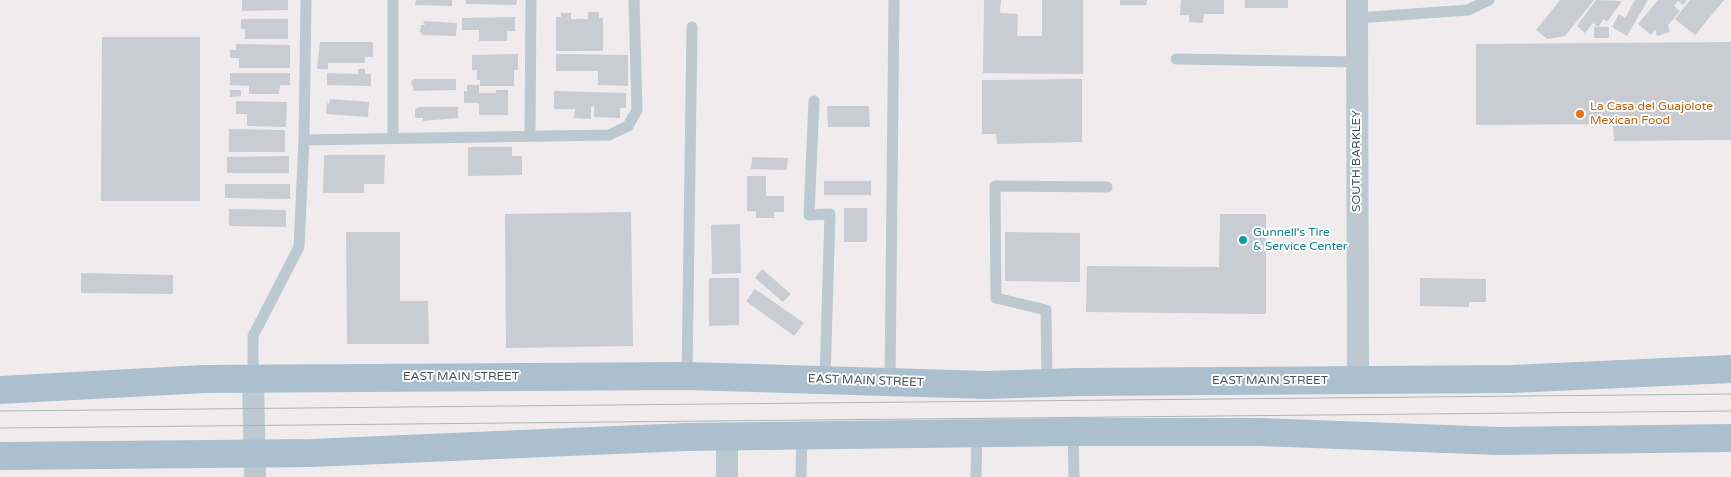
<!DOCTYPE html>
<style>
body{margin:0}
canvas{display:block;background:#f0eced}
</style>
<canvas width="1731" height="477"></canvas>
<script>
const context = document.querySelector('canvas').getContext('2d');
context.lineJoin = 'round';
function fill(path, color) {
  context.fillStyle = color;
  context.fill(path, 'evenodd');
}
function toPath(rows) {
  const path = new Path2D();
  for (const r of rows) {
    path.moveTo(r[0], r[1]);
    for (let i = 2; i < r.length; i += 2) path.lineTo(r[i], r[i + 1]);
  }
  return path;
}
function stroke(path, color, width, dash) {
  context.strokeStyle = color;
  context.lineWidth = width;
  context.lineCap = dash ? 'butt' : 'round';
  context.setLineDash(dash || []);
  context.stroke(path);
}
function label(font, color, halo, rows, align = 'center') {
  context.font = font + ' "Varela Round",sans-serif';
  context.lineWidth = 4;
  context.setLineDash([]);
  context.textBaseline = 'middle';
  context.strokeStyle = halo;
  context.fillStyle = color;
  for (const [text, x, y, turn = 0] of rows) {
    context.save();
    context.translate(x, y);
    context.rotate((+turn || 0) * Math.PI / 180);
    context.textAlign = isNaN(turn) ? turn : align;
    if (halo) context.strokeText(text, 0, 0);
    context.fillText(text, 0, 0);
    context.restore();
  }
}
fill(toPath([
 [242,0,288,0,288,10,242,11],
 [416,0,452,0,452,6,415,5],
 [466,0,517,0,516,5,466,4],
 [984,0,1001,0,1000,13,1018,14,1017,36,1042,36,1042,0,1083,0,1083,74,983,73],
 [1120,0,1147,0,1146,5,1120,5],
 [1181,0,1224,0,1224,14,1204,14,1203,23,1189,22,1189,15,1180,15],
 [1245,0,1288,0,1288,8,1245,8],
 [1560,0,1594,0,1565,36,1547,39,1536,30],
 [1596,0,1622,1,1607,22,1604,19,1598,27,1593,23,1585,33,1577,26],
 [1635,0,1648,0,1627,36,1612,27,1619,14,1625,18],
 [1658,0,1687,0,1683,5,1678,1,1674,6,1680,11,1668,25,1670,32,1657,36,1655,29,1651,35,1638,24],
 [1690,0,1724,0,1695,35,1675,19],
 [588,12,599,12,599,18,603,18,603,51,556,51,556,17,561,17,561,13,571,13,571,19,588,19],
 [515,17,515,31,507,31,507,41,479,41,479,30,462,30,462,18],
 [241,19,288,19,288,39,245,39,245,29,241,29],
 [423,21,457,23,456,36,423,35,420,32,421,25,425,25],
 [1594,27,1609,27,1609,38,1594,38],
 [102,37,200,37,200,201,101,201],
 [320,42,373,42,373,57,365,57,365,63,328,63,328,69,317,69],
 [1731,42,1731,140,1614,141,1613,124,1476,125,1476,44],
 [236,44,290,45,290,68,239,68,239,58,230,58,230,50,236,50],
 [518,54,518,70,514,70,514,86,480,86,480,80,477,80,477,70,472,70,472,55],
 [556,54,628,55,628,86,598,85,598,71,556,71],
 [358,69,365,69,365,74,371,74,371,86,327,85,327,73,358,74],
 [230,73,290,73,290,85,280,85,279,94,249,94,249,86,230,85],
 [415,79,456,79,456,90,414,91,411,81],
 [1082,79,1082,142,997,144,996,134,982,134,982,80],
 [467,85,479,85,479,93,496,93,496,90,508,90,508,115,479,115,479,103,464,103,464,91,467,91],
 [230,90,241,90,241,96,230,97],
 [554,91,626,93,626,108,620,108,620,118,594,117,594,106,591,107,591,119,574,118,575,109,554,109],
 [330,99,369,102,368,117,326,114,327,103,329,104],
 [236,101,287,102,286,127,247,126,247,114,236,114],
 [827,106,869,106,870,127,828,127],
 [419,107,458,107,458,118,423,121,423,118,415,118,415,109],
 [229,129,285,130,285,152,229,152],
 [468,147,512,147,512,156,522,156,522,175,468,176],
 [324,155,385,155,384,184,364,184,364,193,323,193],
 [289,156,289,173,227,173,227,157],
 [752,157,788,158,787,170,751,169],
 [747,176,766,176,766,196,784,196,784,212,774,212,774,218,756,218,756,211,747,211],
 [824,181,871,181,871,195,824,195],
 [225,184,290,184,290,199,225,198],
 [844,208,867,208,867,242,844,242],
 [229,209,286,210,286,227,229,226],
 [631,212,633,346,506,348,505,214],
 [1220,214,1266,214,1266,314,1086,312,1087,266,1219,267],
 [740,224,741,273,712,274,711,225],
 [346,232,400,232,400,301,428,301,429,344,347,344],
 [1005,232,1080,233,1080,282,1005,281],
 [762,269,791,294,783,302,755,278],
 [81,273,173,275,173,294,81,293],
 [709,278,739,278,739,325,709,326],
 [1420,278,1486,279,1486,302,1469,302,1469,307,1420,306],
 [755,289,804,323,794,336,746,301]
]), '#c9ccd2');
stroke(toPath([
 [1357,18,1468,10,1489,0],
 [1176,59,1356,62],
 [814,101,809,215,830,214,825,379],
 [530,136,531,0],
 [393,138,393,0],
 [304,140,609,135,628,126,637,110,634,0],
 [687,376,692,27],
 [253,378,253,336,299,247,304,140,306,0],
 [890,382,894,0],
 [1047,383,1046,310,996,298,995,186,1107,187],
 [1073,432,1074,477],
 [801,477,802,435],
 [976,477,977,433]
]), '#bcc9d0', 11);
stroke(toPath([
 [1357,0,1358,381],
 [253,378,255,477],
 [727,437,727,477]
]), '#bcc9d0', 22);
stroke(toPath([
 [0,390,204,379,687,376,987,385,1078,382,1512,379,1731,369],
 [0,456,311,453,686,437,1073,432,1260,432,1499,441,1731,438]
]), '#abc0ce', 28);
stroke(toPath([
 [0,411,1731,394],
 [0,428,1731,411]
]), '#aeb3b8', 1);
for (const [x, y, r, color] of [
 [1580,114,5,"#e8710a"],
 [1243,240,5,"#0f9aa8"]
]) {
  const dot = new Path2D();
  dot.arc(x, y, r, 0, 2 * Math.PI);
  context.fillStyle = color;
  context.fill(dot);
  stroke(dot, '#fff', 2);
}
label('12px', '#c56008', '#fff', [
 ["La Casa del Guajolote",1590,107],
 ["Mexican Food",1590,121]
], 'left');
label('12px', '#44525b', '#fff', [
 ["SOUTH BARKLEY",1357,161,-90],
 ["EAST MAIN STREET",461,377],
 ["EAST MAIN STREET",866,381,2],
 ["EAST MAIN STREET",1270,381]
]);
label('12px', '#0d838f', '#fff', [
 ["Gunnell's Tire",1253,233],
 ["& Service Center",1253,247]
], 'left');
</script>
